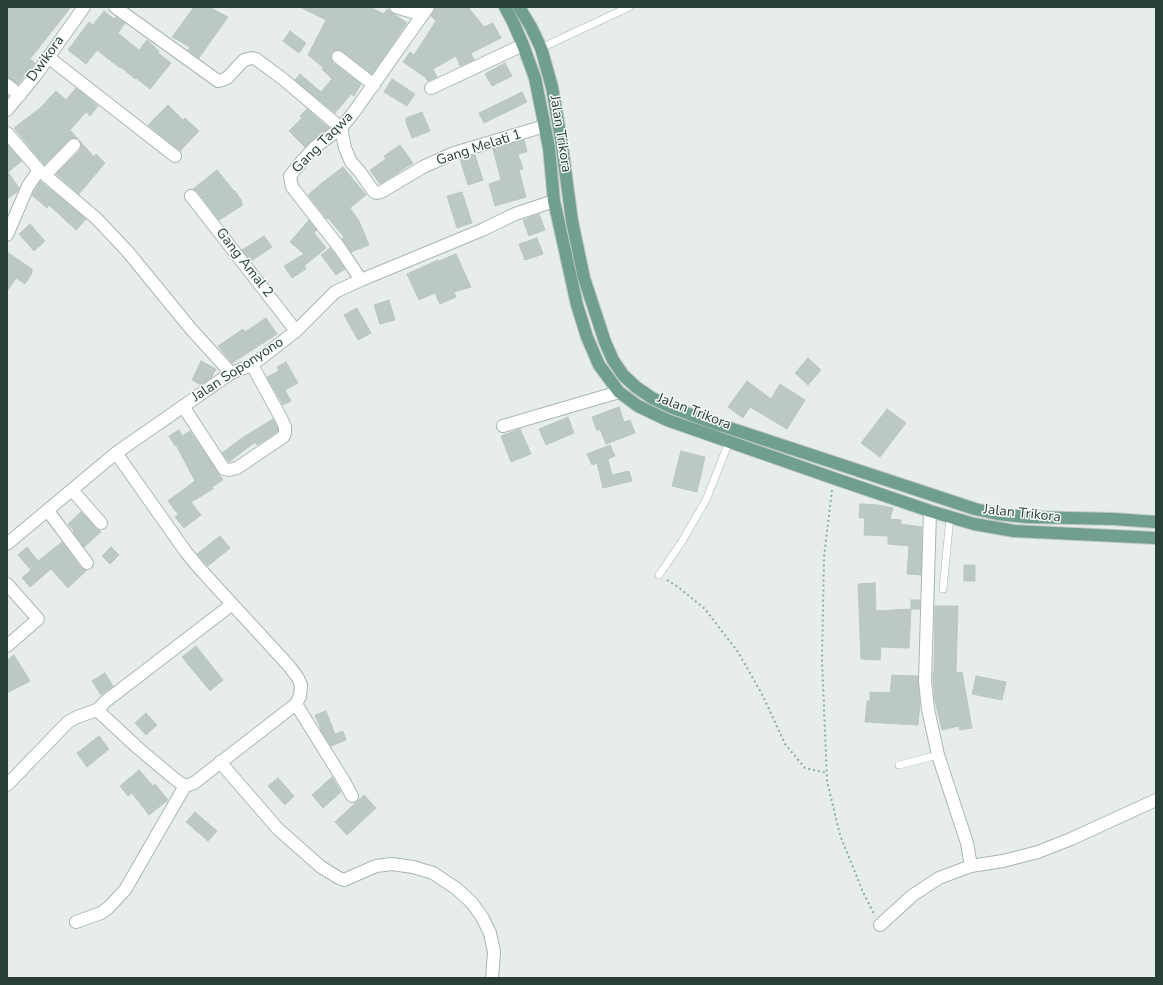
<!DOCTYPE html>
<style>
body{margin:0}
#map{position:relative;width:1163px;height:985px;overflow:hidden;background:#e7eeea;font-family:"Nunito Sans",sans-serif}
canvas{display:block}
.frame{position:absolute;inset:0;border:8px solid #273f36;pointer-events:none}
</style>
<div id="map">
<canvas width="1163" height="985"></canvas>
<div class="frame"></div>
</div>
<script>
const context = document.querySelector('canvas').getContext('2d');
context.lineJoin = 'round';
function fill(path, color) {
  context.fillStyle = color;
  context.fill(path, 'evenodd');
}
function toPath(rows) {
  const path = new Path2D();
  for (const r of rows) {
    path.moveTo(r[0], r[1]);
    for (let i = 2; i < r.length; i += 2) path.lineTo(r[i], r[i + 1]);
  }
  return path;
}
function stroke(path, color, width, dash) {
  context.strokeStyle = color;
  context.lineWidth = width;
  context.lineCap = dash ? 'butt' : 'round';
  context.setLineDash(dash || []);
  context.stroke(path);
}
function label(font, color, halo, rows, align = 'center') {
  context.font = font + ' "Nunito Sans",sans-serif';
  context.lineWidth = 3;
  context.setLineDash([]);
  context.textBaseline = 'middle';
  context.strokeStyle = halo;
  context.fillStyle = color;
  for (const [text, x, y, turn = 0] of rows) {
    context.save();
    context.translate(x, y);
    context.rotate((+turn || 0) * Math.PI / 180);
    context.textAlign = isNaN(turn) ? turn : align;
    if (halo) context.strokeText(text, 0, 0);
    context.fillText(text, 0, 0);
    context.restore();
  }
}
const building = toPath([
 [7,7,71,7,30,59,35,63,18,84,11,79,7,78,7,7],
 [194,7,209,7,228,17,199,58,188,50,190,47,172,37,194,7],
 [300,7,370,7,384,14,387,9,407,23,372,74,342,51,336,50,332,52,331,56,333,63,361,84,354,96,351,94,335,113,295,80,300,74,321,92,332,79,322,69,324,68,308,55,326,20,300,7],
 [435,7,468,7,484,27,493,23,501,38,471,53,474,60,460,66,456,56,433,69,437,77,428,81,425,77,403,62,410,52,414,55,436,21,431,16,435,7],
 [104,11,114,19,116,17,125,23,118,33,139,50,147,40,159,51,158,53,171,63,150,89,136,78,135,79,121,67,120,68,97,50,86,64,68,50,89,22,93,25,104,11],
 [290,31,306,43,299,53,283,41,290,31],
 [505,63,512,76,492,86,485,74,505,63],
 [392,79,415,94,407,106,384,92,392,79],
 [76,88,98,106,90,116,86,112,70,130,78,139,72,138,69,140,44,165,14,128,40,108,56,91,66,100,76,88],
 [522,92,527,102,484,123,479,113,522,92],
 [168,105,183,120,185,118,199,131,180,151,148,125,168,105],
 [307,109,329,128,311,141,305,147,289,131,302,118,300,116,307,109],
 [422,112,430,131,412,138,406,122,406,118,422,112],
 [524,140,527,152,518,154,523,169,519,170,526,197,495,206,489,184,501,180,493,149,524,140],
 [80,141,94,157,96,154,105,163,79,194,56,174,80,150,81,146,80,141],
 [7,144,22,161,8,172,19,188,17,192,7,199,7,144],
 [400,145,413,163,380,184,370,170,386,159,384,156,400,145],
 [475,155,483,180,468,185,460,159,475,155],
 [343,167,366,195,350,208,359,221,369,245,351,252,342,239,344,237,328,218,327,219,308,195,322,183,343,167],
 [217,170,234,191,235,191,242,201,241,202,243,205,219,220,197,191,193,189,217,170],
 [40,181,86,219,76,230,49,205,47,208,32,195,40,181],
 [462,192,472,223,457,228,447,196,462,192],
 [539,214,545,230,529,236,523,220,539,214],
 [309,220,317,230,314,233,326,248,304,266,306,269,292,278,284,266,304,254,290,242,309,220],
 [30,224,45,241,34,251,19,234,30,224],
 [264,236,272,247,251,261,242,250,264,236],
 [537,238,543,254,525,260,519,244,537,238],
 [330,248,345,269,336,275,321,255,330,248],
 [7,252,32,269,32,273,25,284,16,278,7,291,7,252],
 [456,254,471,287,454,292,456,297,440,304,435,293,419,300,407,274,438,260,439,261,456,254],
 [389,300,395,320,380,324,374,305,389,300],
 [357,308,371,333,358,340,344,315,357,308],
 [266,318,277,334,232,363,218,346,243,329,245,332,266,318],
 [808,358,821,370,808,385,795,373,808,358],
 [201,361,216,369,211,378,201,385,192,380,201,361],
 [286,362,298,383,285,390,291,401,283,405,267,377,279,371,277,367,286,362],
 [747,381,771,399,780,384,805,400,787,429,750,407,743,418,728,407,747,381],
 [619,407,624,422,630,420,635,433,606,444,600,429,597,431,592,417,619,407],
 [887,409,906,423,880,457,861,443,887,409],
 [568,417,574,433,546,445,539,429,568,417],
 [273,419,278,429,277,432,257,445,255,442,229,462,222,453,242,438,273,419],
 [520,429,531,454,511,462,501,436,520,429],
 [179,430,182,436,190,431,223,480,212,487,213,489,191,502,201,515,184,528,175,517,178,514,168,501,195,481,176,445,175,446,169,436,179,430],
 [610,445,615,456,608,459,612,475,629,471,632,481,603,488,597,463,592,465,587,454,610,445],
 [681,451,705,457,697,492,672,486,681,451],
 [860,504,878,505,893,508,890,519,901,520,901,524,922,527,921,575,907,574,909,546,888,544,888,536,864,535,865,518,859,518,860,504],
 [81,512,101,532,84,547,73,532,74,531,68,524,81,512],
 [220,536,230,548,208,566,197,554,220,536],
 [62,542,81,568,87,570,68,588,51,569,30,587,22,578,31,570,18,555,27,547,38,561,62,542],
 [111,547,119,555,110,564,102,556,111,547],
 [964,565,975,565,975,581,964,581,964,565],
 [875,583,876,611,911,609,909,648,881,647,880,660,861,659,858,584,875,583],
 [911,600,920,600,920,609,911,609,911,600],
 [935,606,958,606,956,673,962,672,972,728,960,730,959,726,942,730,935,701,933,681,933,673,934,672,935,606],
 [196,646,223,680,210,691,182,657,196,646],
 [14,655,30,681,7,693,7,660,14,655],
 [105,673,113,686,101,695,92,681,105,673],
 [892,675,918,676,920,702,918,725,865,722,867,701,870,701,870,692,890,693,892,675],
 [976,676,1006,682,1002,700,972,694,976,676],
 [326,711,335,734,343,731,346,740,331,746,321,731,319,723,318,723,315,715,326,711],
 [146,713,157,725,146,735,135,723,146,713],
 [99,736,109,749,87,767,77,753,99,736],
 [139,770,153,786,155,784,168,800,149,815,132,793,128,796,120,786,139,770],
 [332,777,341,792,323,808,312,795,332,777],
 [278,778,294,796,285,805,268,786,278,778],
 [364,795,376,808,347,835,335,822,364,795],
 [195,812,217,831,208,841,186,822,195,812]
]);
fill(building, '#bcc9c3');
stroke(building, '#bac7c0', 1);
const service = toPath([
 [541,48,629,7],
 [659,575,681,543,706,500,729,442],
 [943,589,950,517],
 [899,765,938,755]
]);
const minor = toPath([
 [115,7,218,81,222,80,227,78,244,60,252,58,256,59,283,79,341,128,345,148,351,162,360,172,374,192,377,193,381,192,423,167,454,153,545,126],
 [396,7,422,15],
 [48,57,175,156],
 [338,57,374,85],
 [7,85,20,95],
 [431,88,523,45],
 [7,133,39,170,97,219,128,252,191,329,231,373],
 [45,175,74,145],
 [191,196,296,331],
 [7,235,28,186,39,170],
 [361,280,339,247,292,187,290,176,302,161,315,147,341,128,354,112,428,7],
 [183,406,224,469,229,470,237,468,283,437,285,433,285,427,281,418,252,365],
 [503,426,619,392],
 [72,490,101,523],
 [48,511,87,563],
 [930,511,925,681,928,709,938,755,967,843,971,866],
 [7,544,116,453,231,373,252,365,296,331,335,292,361,280,482,230,515,214,554,201],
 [7,584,38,619,7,646],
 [296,704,345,783,352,796],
 [220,762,278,829,321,867,339,878,344,880,376,866,392,864,413,867,433,873,457,889,472,903,482,917,490,933,494,952,492,978],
 [7,785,68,722,77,717,97,710],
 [185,786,176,780,138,748,97,710,106,701,231,605],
 [76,922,101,913,108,908,125,890,185,786,194,783,296,704,300,696,301,685,298,678,289,666,200,569,186,552,116,453],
 [880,925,913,895,939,878,971,866,1003,861,1038,852,1071,839,1156,800]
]);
const tertiary = toPath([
 [7,110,35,76,84,7]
]);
const primary = toPath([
 [505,7,513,22,523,45,535,78,549,148,554,201,577,305,587,337,599,365,619,392,638,406,667,420,833,478,930,511,974,524,1014,531,1156,538],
 [519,7,531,27,541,48,552,87,561,139,572,221,584,278,605,342,613,360,623,375,636,387,652,398,673,408,705,420,975,509,998,514,1026,517,1114,519,1156,522]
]);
stroke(service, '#aab6b0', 8);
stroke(minor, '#aab6b0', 14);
stroke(tertiary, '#aab6b0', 14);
stroke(primary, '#c3c9c7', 14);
stroke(toPath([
 [832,490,824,557,822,659,827,781,840,835,863,892,875,916],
 [667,580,678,587,705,609,738,652,763,696,785,744,805,768,827,773]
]), '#8aaf9f', 2, [2, 3]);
stroke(service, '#fff', 7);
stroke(minor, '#fff', 12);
stroke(tertiary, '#fff', 12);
stroke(primary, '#709f8d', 12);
label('14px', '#273f36', '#f7fbf9', [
 ["Dwikora",46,59,-54],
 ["Jalan Trikora",560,134,81],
 ["Gang Taqwa",323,143,-45],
 ["Gang Melati 1",479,148,-18],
 ["Gang Amal 2",244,263,52],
 ["Jalan Soponyono",238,370,-33],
 ["Jalan Trikora",694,412,21],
 ["Jalan Trikora",1022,514,6]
]);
</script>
